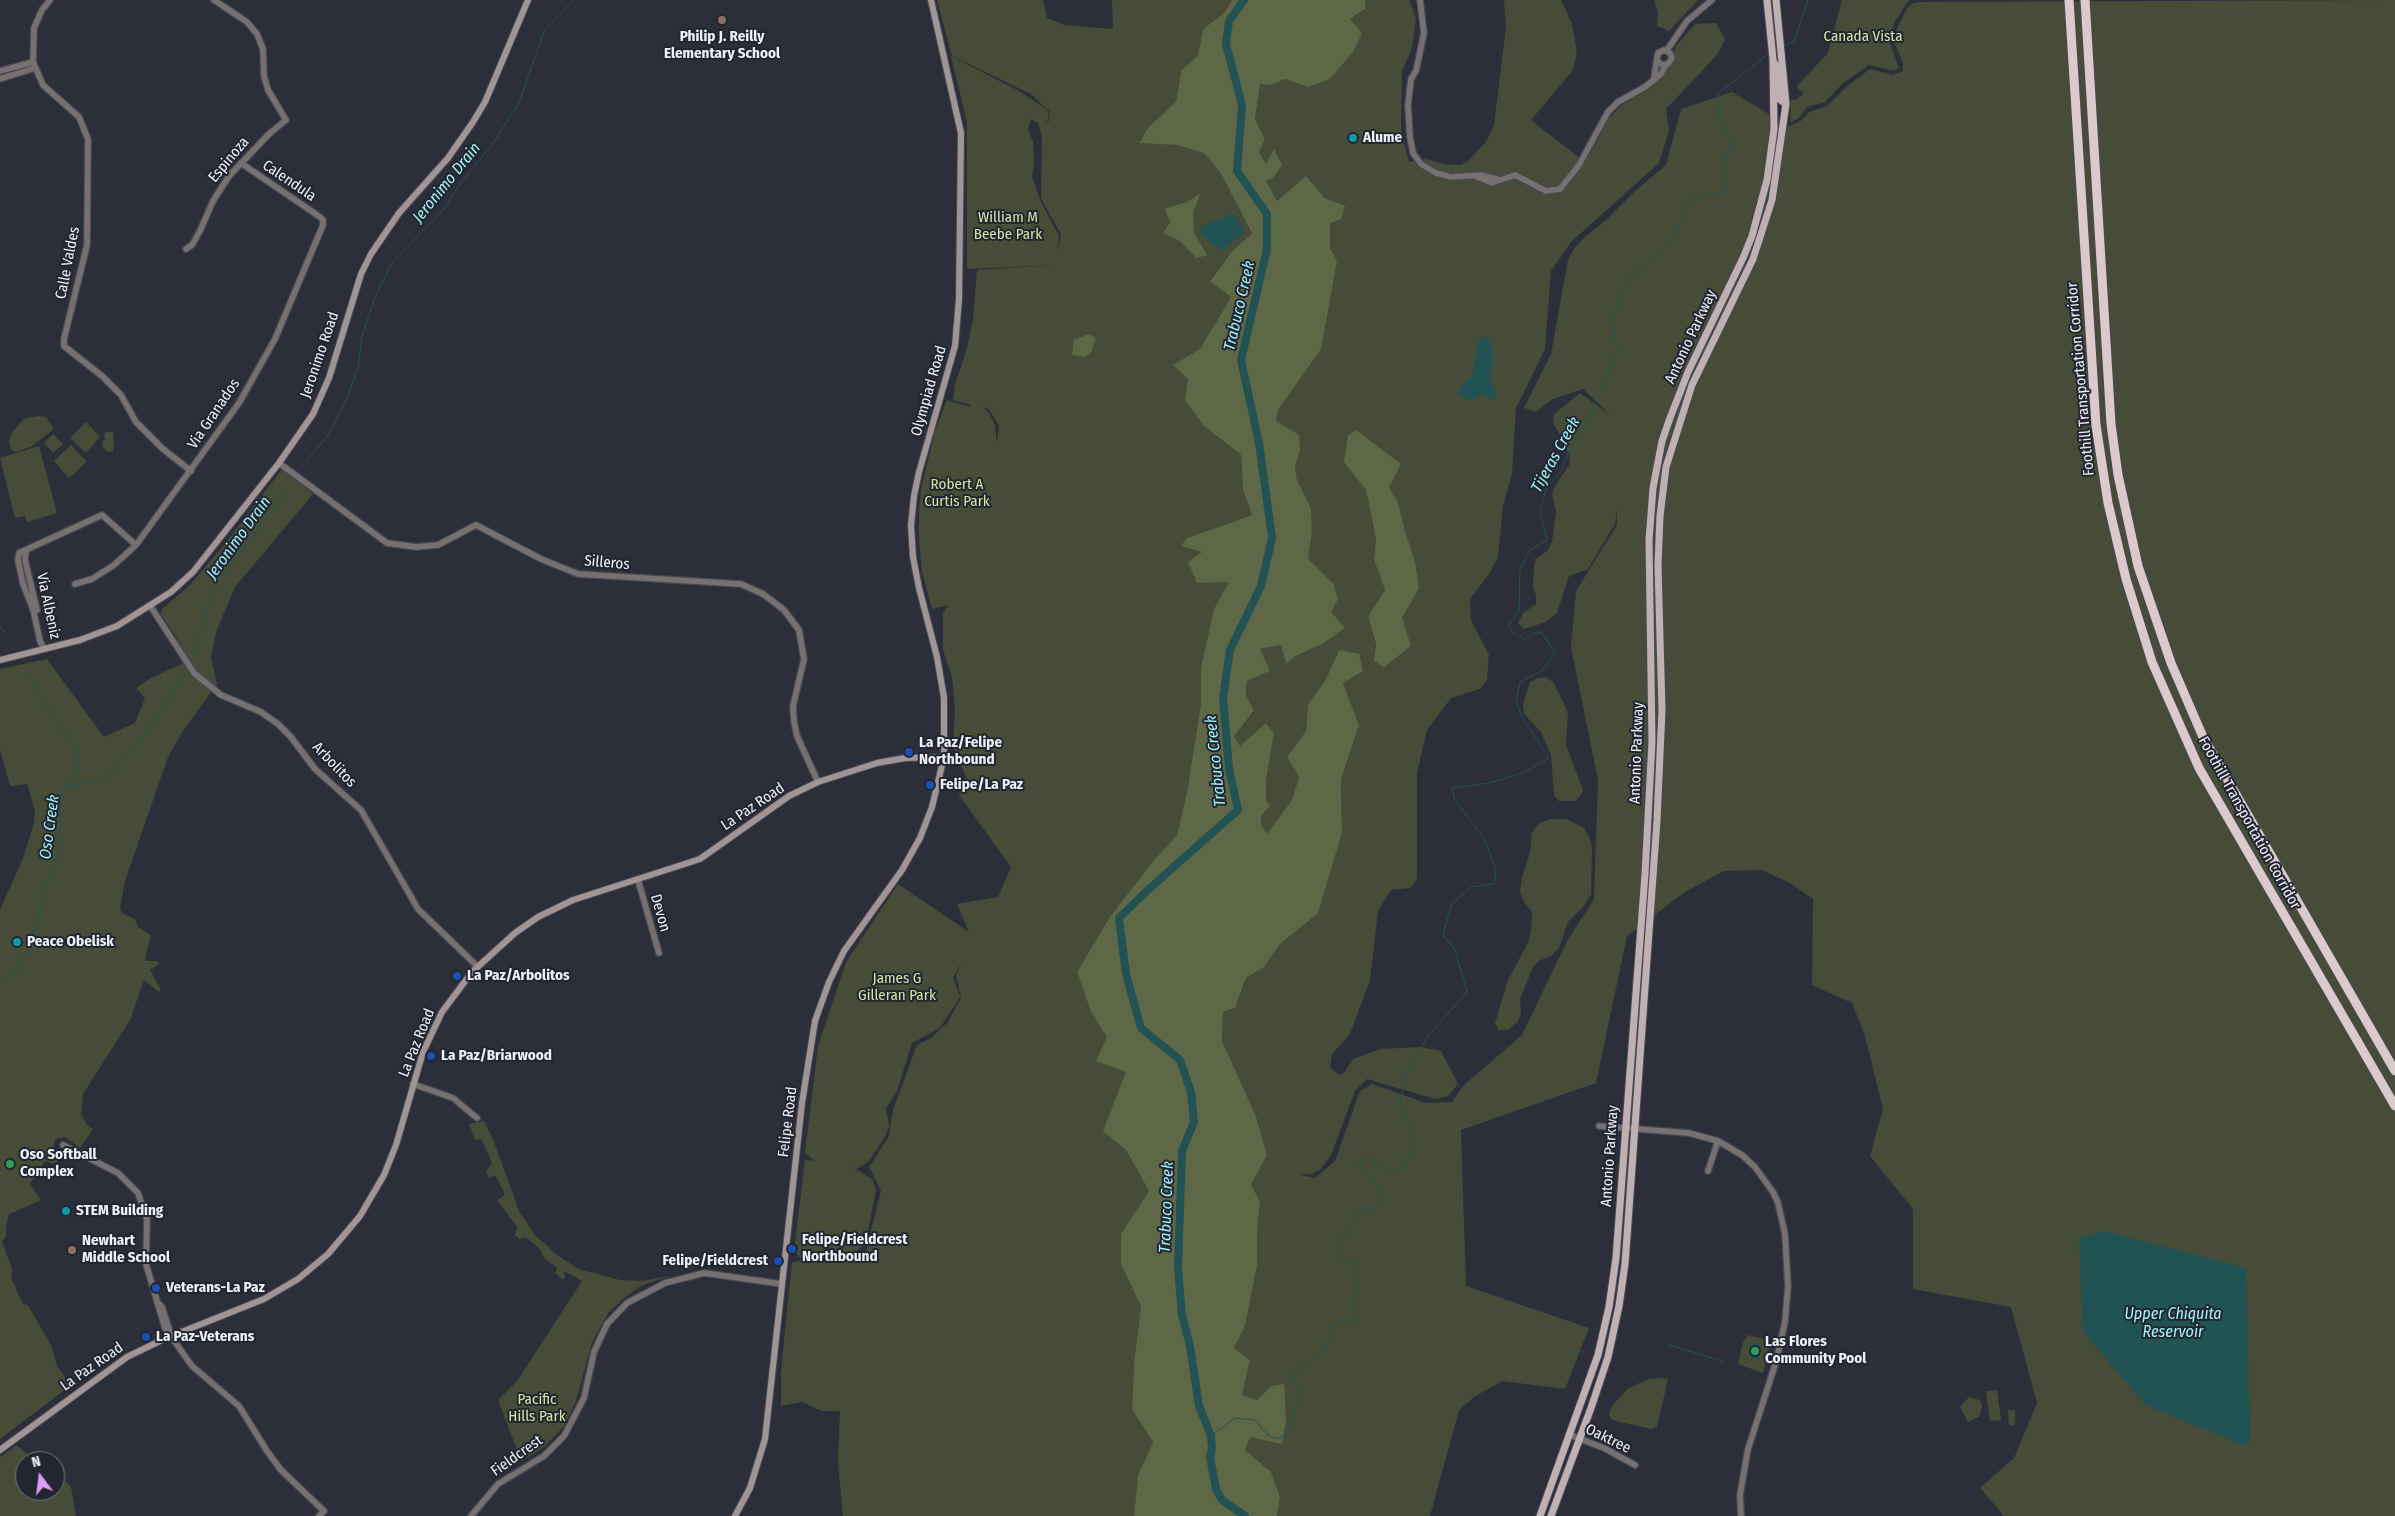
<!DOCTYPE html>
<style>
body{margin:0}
#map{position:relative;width:2395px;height:1516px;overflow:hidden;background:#2c2f3a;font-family:"Fira Sans Condensed",sans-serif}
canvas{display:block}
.north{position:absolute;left:15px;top:1451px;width:50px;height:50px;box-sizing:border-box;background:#232530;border:1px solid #757780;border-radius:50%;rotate:345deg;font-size:14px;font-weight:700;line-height:20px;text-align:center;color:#eff1f9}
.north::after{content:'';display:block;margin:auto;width:18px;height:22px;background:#d89bf8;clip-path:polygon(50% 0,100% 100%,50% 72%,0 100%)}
</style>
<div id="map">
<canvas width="2395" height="1516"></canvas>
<div class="north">N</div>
</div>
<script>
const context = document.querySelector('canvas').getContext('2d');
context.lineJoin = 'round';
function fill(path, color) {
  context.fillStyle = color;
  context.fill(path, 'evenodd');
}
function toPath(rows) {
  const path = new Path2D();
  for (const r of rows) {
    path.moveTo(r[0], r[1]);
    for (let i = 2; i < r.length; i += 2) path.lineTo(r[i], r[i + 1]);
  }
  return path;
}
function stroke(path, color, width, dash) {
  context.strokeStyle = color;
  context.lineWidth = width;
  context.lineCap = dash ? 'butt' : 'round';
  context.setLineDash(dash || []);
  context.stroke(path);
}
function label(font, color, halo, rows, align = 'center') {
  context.font = font + ' "Fira Sans Condensed",sans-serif';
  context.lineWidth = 4;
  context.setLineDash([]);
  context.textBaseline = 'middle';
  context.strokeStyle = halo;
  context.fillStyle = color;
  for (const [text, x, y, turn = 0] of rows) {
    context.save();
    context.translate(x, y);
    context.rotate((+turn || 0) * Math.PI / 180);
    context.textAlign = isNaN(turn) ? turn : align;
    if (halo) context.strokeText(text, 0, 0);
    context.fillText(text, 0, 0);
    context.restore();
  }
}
fill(toPath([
 [937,0,1043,0,1047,18,1065,25,1113,29,1112,0,1232,0,1224,13,1203,29,1198,55,1181,71,1176,101,1147,129,1139,142,1177,145,1204,153,1221,174,1252,235,1232,251,1210,280,1231,296,1200,350,1173,365,1189,379,1204,426,1241,455,1243,490,1252,515,1187,538,1182,546,1203,552,1230,581,1214,609,1201,667,1201,703,1187,792,1177,835,1154,860,1109,918,1077,972,1091,1012,1108,1037,1126,1072,1104,1131,1126,1150,1149,1191,1121,1235,1121,1264,1141,1307,1134,1362,1132,1410,1153,1442,1138,1475,1134,1516,843,1516,838,1462,840,1411,822,1411,802,1402,781,1406,781,1371,792,1262,803,1261,794,1251,805,1160,814,1161,805,1152,818,1046,846,962,898,884,969,932,957,904,998,897,1011,867,959,795,966,777,953,746,955,709,952,677,943,650,943,614,948,605,932,609,922,572,919,541,919,511,921,489,935,431,947,400,970,407,971,405,953,400,955,384,966,352,973,320,977,270,1056,265,967,269,967,123,951,56,1019,91,1046,109,1049,113,1048,120,1045,122,1049,121,1050,112,1031,94,952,56],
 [1031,119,1038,123,1042,137,1041,199,1061,234,1057,253,1059,236,1041,202,1032,176,1034,164,1033,142,1028,129],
 [1201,194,1193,213,1194,233,1208,254,1196,258,1180,241,1163,233,1170,222,1164,210,1187,202],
 [1230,216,1238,222,1244,232,1227,246,1226,250,1200,233,1200,230,1203,226],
 [982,407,988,408,999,426,997,444,995,425,989,413],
 [962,962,956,975,961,998,947,1023,931,1038,917,1045,893,1110,889,1136,869,1167,881,1191,865,1255,833,1258,853,1255,866,1242,876,1189,872,1179,848,1164,857,1169,869,1161,885,1137,889,1126,886,1108,897,1091,912,1043,940,1028,960,997,953,977],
 [1366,0,1409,0,1416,18,1412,48,1402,71,1401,131,1409,162,1426,159,1444,164,1461,165,1468,161,1486,142,1494,125,1506,27,1504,0,1561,0,1572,24,1577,53,1573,70,1531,120,1585,162,1610,117,1623,104,1648,90,1670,66,1676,46,1695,24,1716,23,1725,39,1717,55,1666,109,1669,131,1659,163,1571,242,1551,271,1545,349,1516,408,1512,473,1503,506,1498,557,1489,574,1470,599,1471,620,1489,655,1487,680,1480,689,1451,698,1427,730,1417,773,1417,879,1410,888,1391,890,1378,911,1370,980,1350,1034,1332,1054,1330,1067,1339,1075,1344,1073,1353,1059,1381,1049,1420,1047,1441,1051,1458,1084,1448,1096,1435,1099,1367,1079,1355,1091,1331,1155,1321,1169,1312,1174,1300,1175,1315,1178,1335,1161,1360,1091,1372,1084,1426,1103,1452,1102,1464,1085,1522,1035,1567,941,1594,899,1598,780,1571,647,1576,591,1617,525,1617,509,1615,524,1588,569,1569,576,1557,613,1546,622,1524,629,1518,623,1523,613,1536,604,1536,595,1533,587,1534,565,1536,559,1548,550,1552,542,1556,512,1552,494,1555,486,1569,465,1570,457,1564,442,1553,423,1554,414,1580,393,1610,415,1583,389,1553,399,1536,412,1524,408,1551,354,1568,260,1575,247,1587,235,1605,221,1633,193,1666,165,1681,109,1732,92,1789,126,1801,121,1809,112,1827,106,1846,87,1870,69,1892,75,1903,71,1903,63,1894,42,1897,29,1906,10,1913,3,1920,2,2395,0,2395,1516,2004,1516,1980,1488,2014,1458,2037,1403,2011,1307,1913,1289,1913,1209,1870,1156,1883,1109,1865,1036,1852,1003,1812,985,1813,899,1790,883,1762,870,1724,871,1685,892,1627,936,1596,1083,1461,1130,1466,1286,1589,1328,1565,1389,1502,1381,1474,1397,1459,1410,1430,1516,1277,1516,1280,1497,1271,1472,1245,1450,1249,1436,1282,1444,1271,1386,1257,1400,1242,1395,1250,1360,1234,1348,1245,1326,1260,1201,1251,1185,1267,1155,1256,1116,1222,1041,1223,1012,1235,1008,1246,978,1264,967,1280,944,1318,912,1342,833,1341,780,1359,725,1343,683,1339,650,1325,681,1308,704,1306,731,1287,757,1299,777,1292,800,1267,835,1261,824,1261,816,1266,801,1266,781,1274,733,1266,723,1240,747,1234,736,1254,712,1246,695,1247,681,1259,649,1281,645,1286,664,1296,656,1322,644,1331,611,1333,583,1308,559,1312,532,1311,508,1297,480,1295,467,1300,451,1276,421,1278,410,1298,380,1337,261,1330,249,1330,223,1325,198,1306,176,1277,201,1265,180,1274,150,1266,164,1259,152,1265,139,1255,119,1260,84,1271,85,1285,79,1308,87,1350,19,1365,9],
 [1389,487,1398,502,1419,588,1374,661,1376,644,1368,616,1385,590,1374,560,1376,539,1366,490],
 [1654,0,1698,0,1669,31,1657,26,1658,12],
 [1842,0,1909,0,1894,23,1890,43,1899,68,1894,71,1869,65,1843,83,1825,102,1807,107,1799,118,1790,123,1791,99,1796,100,1801,96,1804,92,1797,89,1798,85,1828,53],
 [39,416,46,417,54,429,32,446,17,452,11,450,9,440,12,432,24,419],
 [85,423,87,423,100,437,86,453,70,438],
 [107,432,113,432,114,447,113,451,108,452,103,448,102,441,105,440,104,434],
 [53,434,63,444,53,453,44,443],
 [71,445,87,462,69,478,54,461],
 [39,446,57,513,27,522,25,516,15,518,0,458],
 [282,469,313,494,235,587,216,632,211,658,217,684,181,734,168,757,125,881,120,908,122,913,135,919,138,927,151,935,145,958,146,961,157,961,159,964,150,970,161,990,159,992,144,980,130,1020,83,1094,81,1114,87,1125,93,1129,80,1148,65,1137,56,1139,53,1145,55,1152,67,1156,53,1164,45,1161,30,1184,41,1200,9,1214,6,1226,6,1237,2,1242,13,1271,11,1274,12,1280,23,1304,28,1305,51,1345,57,1366,70,1384,62,1392,0,1439,0,910,23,858,34,823,35,811,27,784,10,786,0,750,0,669,47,659,104,737,135,723,145,698,136,688,151,678,188,661,177,638,161,614,162,609,190,585,224,545],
 [1546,677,1554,683,1568,713,1566,745,1583,790,1581,795,1575,801,1559,801,1554,795,1551,755,1541,732,1524,714,1523,704,1530,682,1538,678],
 [1549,819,1566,819,1584,828,1589,837,1592,847,1591,895,1584,906,1568,922,1559,948,1552,955,1539,961,1533,967,1520,999,1521,1012,1518,1022,1509,1029,1499,1031,1495,1023,1508,980,1529,941,1532,923,1532,912,1524,902,1520,892,1522,877,1530,853,1532,833,1537,825],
 [484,1121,493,1139,519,1211,535,1235,557,1255,579,1269,620,1280,643,1281,669,1276,641,1286,629,1294,609,1312,592,1342,576,1401,564,1426,544,1447,527,1458,522,1457,517,1450,498,1400,517,1381,582,1281,564,1271,565,1278,562,1279,555,1273,557,1268,544,1258,540,1249,526,1237,519,1239,515,1235,517,1227,497,1200,505,1195,498,1180,494,1175,489,1178,486,1171,492,1163,483,1142,481,1139,475,1140,469,1124],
 [1748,1335,1771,1341,1763,1373,1738,1364,1743,1342],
 [1660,1378,1668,1379,1657,1427,1651,1429,1612,1420,1609,1415,1612,1406,1627,1389,1648,1379],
 [1997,1390,2001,1420,1990,1421,1986,1391],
 [1969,1397,1980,1400,1982,1405,1980,1416,1968,1422,1960,1407],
 [2015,1410,2015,1425,2009,1425,2008,1410],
 [17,1445,35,1461,25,1461,25,1491,55,1491,56,1470,71,1487,76,1516,0,1516,0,1457]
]), '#464c38');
fill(toPath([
 [1232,0,1366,0,1365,9,1350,19,1362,33,1353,52,1330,79,1308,87,1285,79,1271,85,1260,84,1255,119,1265,139,1259,152,1266,164,1274,149,1282,165,1273,178,1266,181,1277,201,1306,176,1325,198,1345,206,1341,219,1330,223,1330,248,1337,261,1321,349,1278,410,1276,421,1299,435,1300,451,1295,467,1297,480,1311,508,1312,532,1308,559,1333,583,1338,599,1331,612,1345,628,1322,644,1296,656,1286,664,1281,645,1260,649,1270,671,1247,681,1246,695,1254,711,1234,736,1240,746,1266,723,1274,733,1266,781,1266,801,1270,806,1261,816,1261,824,1267,834,1292,800,1299,777,1287,757,1306,731,1308,704,1325,681,1339,650,1359,654,1363,671,1343,683,1359,725,1341,780,1342,833,1318,913,1280,944,1264,967,1246,978,1235,1008,1223,1012,1222,1041,1256,1116,1267,1155,1251,1185,1260,1201,1257,1230,1257,1265,1245,1326,1234,1348,1250,1360,1242,1395,1257,1400,1271,1386,1284,1384,1286,1421,1282,1444,1250,1437,1245,1450,1271,1472,1280,1497,1277,1516,1134,1516,1138,1475,1153,1442,1132,1410,1134,1362,1141,1307,1121,1264,1121,1234,1149,1191,1126,1150,1103,1131,1126,1072,1096,1061,1107,1037,1091,1012,1077,972,1109,918,1154,860,1177,835,1187,792,1201,703,1201,667,1214,609,1229,582,1197,583,1188,562,1202,552,1181,546,1187,538,1252,515,1243,490,1241,455,1204,426,1185,400,1188,379,1173,365,1200,349,1231,297,1210,281,1232,251,1252,234,1221,174,1204,153,1177,145,1139,143,1147,129,1176,101,1181,71,1198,55,1203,29,1224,13],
 [1201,193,1193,213,1194,233,1208,255,1196,258,1180,241,1163,233,1170,222,1164,209,1187,202],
 [1089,334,1096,338,1091,353,1084,357,1072,355,1074,340],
 [1356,430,1401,464,1389,487,1398,502,1405,531,1415,562,1419,588,1402,618,1411,646,1384,667,1374,661,1376,644,1368,616,1385,590,1374,560,1376,539,1366,490,1344,462,1348,436]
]), '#5f6846');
fill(toPath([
 [1232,214,1240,220,1238,222,1244,232,1227,246,1227,250,1215,247,1200,233,1200,230,1203,226],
 [1482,336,1489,339,1494,360,1490,378,1497,394,1491,400,1481,394,1474,399,1466,399,1458,394,1458,389,1473,374,1477,346],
 [2104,1231,2246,1268,2250,1441,2245,1446,2145,1405,2083,1331,2079,1238],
 [1750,1342,1761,1345,1759,1360,1749,1356]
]), '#215354');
stroke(toPath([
 [1784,46,1794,41,1808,0],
 [305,462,326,438,346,401,358,368,362,336,375,297,392,263,445,208,459,185,492,145,520,101,544,31,574,0],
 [0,627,6,633],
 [193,656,210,599,228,568,288,491],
 [69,786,103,780,143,739,183,675],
 [0,980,16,972,37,926,44,889,55,869,63,793,78,771,78,749,52,716,30,677],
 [1669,1345,1722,1361],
 [1574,1350,1584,1352],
 [1211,1436,1235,1418,1255,1420,1268,1435,1278,1439,1291,1429,1300,1389,1293,1380,1296,1371,1325,1350,1331,1334,1332,1324,1340,1321,1354,1324,1353,1296,1360,1288,1356,1281,1353,1262,1345,1261,1339,1255,1338,1246,1359,1214,1365,1209,1374,1210,1384,1200,1374,1182,1359,1164,1366,1156,1389,1170,1396,1171,1403,1166,1416,1145,1400,1100,1409,1066,1428,1036,1467,992,1455,950,1443,935,1452,904,1471,887,1494,884,1496,870,1484,838,1455,800,1452,788,1489,783,1523,773,1549,758,1523,719,1516,701,1520,682,1543,670,1555,653,1541,632,1533,634,1525,640,1511,631,1509,624,1519,612,1520,569,1530,550,1547,540,1540,511,1547,487,1562,470,1569,451,1592,413,1617,352,1613,318,1626,283,1677,234,1686,202,1725,191,1725,162,1731,142,1719,119,1718,94,1769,53]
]), '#215354', 1);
stroke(toPath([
 [1244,0,1229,21,1226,44,1242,105,1237,171,1267,214,1267,249,1241,360,1259,443,1272,538,1261,586,1230,650,1223,698,1229,769,1238,810,1150,888,1119,918,1126,974,1141,1028,1180,1060,1191,1092,1194,1122,1182,1151,1178,1268,1182,1315,1190,1346,1199,1406,1211,1436,1212,1448,1210,1457,1216,1489,1222,1500,1245,1516]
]), '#215354', 8);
const tertiary = toPath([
 [50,0,42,10,34,28,33,62,43,85,79,117,88,139,87,245,64,339,64,346,102,376,121,395,136,422,163,449,191,471],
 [1420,0,1424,33,1416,71,1411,79,1408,105,1410,137,1413,153,1421,164,1436,173,1451,177,1481,175,1501,180],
 [1667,50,1687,21,1712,0],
 [0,71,33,62],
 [1654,77,1658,53,1664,50,1670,53,1672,58,1668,64,1663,65,1657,61],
 [0,79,35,68],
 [1477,177,1492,183,1515,175,1546,191,1560,189,1579,165,1608,112,1618,102,1645,87,1661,74,1666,65],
 [186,249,192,245,200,231,213,201,229,176,269,134,286,120,268,90,264,76,263,49,257,34,247,22,214,0],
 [279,463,387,543,416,547,438,545,476,525,541,559,578,574,741,584,763,594,784,610,799,630,804,659,793,706,794,722,797,736,818,782],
 [26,550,25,560,37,610],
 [75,584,92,579,114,565,136,545,239,403,275,339,323,225,323,220,320,217,241,163],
 [151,607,194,673,221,695,261,712,278,724,291,737,315,769,361,810,418,909,477,966],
 [44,649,40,641,33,609,23,584,18,560,19,553,102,515,136,545],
 [638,880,659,953],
 [413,1084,453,1098,477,1118],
 [1599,1126,1689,1133,1718,1141,1742,1155,1755,1167,1773,1192,1778,1203,1785,1234,1788,1286,1785,1322,1776,1362,1748,1449,1740,1495,1741,1516],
 [63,1145,118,1173,138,1193,147,1219,146,1264,165,1328,192,1366,239,1406,267,1451,281,1470,324,1511,319,1516],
 [1708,1171,1718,1141],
 [158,1303,162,1307,171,1335],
 [1570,1435,1604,1448,1635,1465],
 [471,1516,498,1484,544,1456,564,1436,584,1398,594,1352,607,1324,627,1303,665,1283,704,1273,782,1284]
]);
const secondary = toPath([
 [0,660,80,640,117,626,171,592,193,572,279,463,313,414,329,378,361,274,371,254,399,213,448,158,473,122,485,102,528,0],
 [0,1450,127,1357,164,1339,264,1299,298,1279,328,1254,360,1216,384,1175,396,1145,423,1052,442,1012,472,972,515,933,538,917,573,900,700,859,789,796,818,782,877,763,905,758,944,757],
 [735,1516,750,1488,765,1439,802,1103,815,1021,829,982,844,951,902,870,920,838,932,807,944,757,944,698,937,657,919,588,913,557,911,525,914,496,919,472,955,346,959,299,961,133,931,0]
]);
const primary = toPath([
 [1775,64,1778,71,1779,99,1786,104],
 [1540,1516,1598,1355,1609,1307,1616,1258,1645,874,1652,742,1649,540,1653,488,1662,441,1670,418,1688,372,1743,258,1752,236,1767,180,1774,129,1773,59,1767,0],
 [1551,1516,1591,1408,1608,1357,1619,1306,1625,1264,1657,821,1662,710,1658,565,1660,516,1666,467,1692,385,1753,259,1772,200,1786,104,1776,0]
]);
const motorway = toPath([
 [2069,0,2096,425,2108,503,2126,579,2152,662,2199,768,2395,1106],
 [2085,0,2111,424,2118,475,2138,566,2171,663,2203,737,2395,1071]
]);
stroke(tertiary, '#474a55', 8);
stroke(secondary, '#474a55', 8);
stroke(primary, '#474a55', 9);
stroke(motorway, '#474a55', 11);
stroke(tertiary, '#777071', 5.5);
stroke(secondary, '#a09495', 6);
stroke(primary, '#bfb0b2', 7);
stroke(motorway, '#dbc9cb', 9);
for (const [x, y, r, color] of [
 [722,20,5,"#8d6e63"],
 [1353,138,5,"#0f9aa8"],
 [909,752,5,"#1a4fb4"],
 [930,785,5,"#1a4fb4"],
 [17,942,5,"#0f9aa8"],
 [457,976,5,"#1a4fb4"],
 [431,1056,5,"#1a4fb4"],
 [10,1164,5,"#2e9e5b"],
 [66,1211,5,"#0f9aa8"],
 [792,1249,5,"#1a4fb4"],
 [72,1250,5,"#8d6e63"],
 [778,1261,5,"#1a4fb4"],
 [156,1288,5,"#1a4fb4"],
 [146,1337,5,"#1a4fb4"],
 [1755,1351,5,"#2e9e5b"]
]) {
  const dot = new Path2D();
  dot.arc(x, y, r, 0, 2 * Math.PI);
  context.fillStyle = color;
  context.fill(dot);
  stroke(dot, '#232530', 2);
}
label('bold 15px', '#eff1f9', '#232530', [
 ["Philip J. Reilly",722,37,"center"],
 ["Elementary School",722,54,"center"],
 ["Alume",1363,138],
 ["La Paz/Felipe",919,743],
 ["Northbound",919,760],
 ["Felipe/La Paz",940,785],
 ["Peace Obelisk",27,942],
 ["La Paz/Arbolitos",467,976],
 ["La Paz/Briarwood",441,1056],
 ["Oso Softball",20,1155],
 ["Complex",20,1172],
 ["STEM Building",76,1211],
 ["Felipe/Fieldcrest",802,1240],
 ["Northbound",802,1257],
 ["Newhart",82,1241],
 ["Middle School",82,1258],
 ["Felipe/Fieldcrest",768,1261,"right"],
 ["Veterans-La Paz",166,1288],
 ["La Paz-Veterans",156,1337],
 ["Las Flores",1765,1342],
 ["Community Pool",1765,1359]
], 'left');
label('15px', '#d3e4a6', '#232530', [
 ["Canada Vista",1863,37],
 ["William M",1008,218],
 ["Beebe Park",1008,235],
 ["Robert A",957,485],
 ["Curtis Park",957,502],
 ["James G",897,979],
 ["Gilleran Park",897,996],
 ["Pacific",537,1400],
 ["Hills Park",537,1417]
]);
label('15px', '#eff1f9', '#232530', [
 ["Espinoza",229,160,-50],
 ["Calendula",289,181,34],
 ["Calle Valdes",68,263,-79],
 ["Antonio Parkway",1691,337,-65],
 ["Jeronimo Road",320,355,-71],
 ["Foothill Transportation Corridor",2081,379,-95],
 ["Olympiad Road",929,391,-74],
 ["Via Granados",214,414,-56],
 ["Silleros",607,563,5],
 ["Via Albeniz",48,606,78],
 ["Antonio Parkway",1637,753,-88],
 ["Arbolitos",334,765,46],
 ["La Paz Road",753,807,-34],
 ["Foothill Transportation Corridor",2249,823,61],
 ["Devon",660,913,74],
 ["La Paz Road",417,1043,-68],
 ["Felipe Road",788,1122,-83],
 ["Antonio Parkway",1610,1156,-86],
 ["La Paz Road",92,1367,-35],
 ["Oaktree",1608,1439,26],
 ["Fieldcrest",517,1456,-35]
]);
label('italic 16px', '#9ff5f7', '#232530', [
 ["Jeronimo Drain",447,183,-51],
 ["Trabuco Creek",1240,306,-77],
 ["Tijeras Creek",1556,455,-61],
 ["Jeronimo Drain",239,538,-54],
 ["Trabuco Creek",1216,761,-96],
 ["Oso Creek",50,827,-82],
 ["Trabuco Creek",1167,1207,-88],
 ["Upper Chiquita",2173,1315],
 ["Reservoir",2173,1333]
]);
</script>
